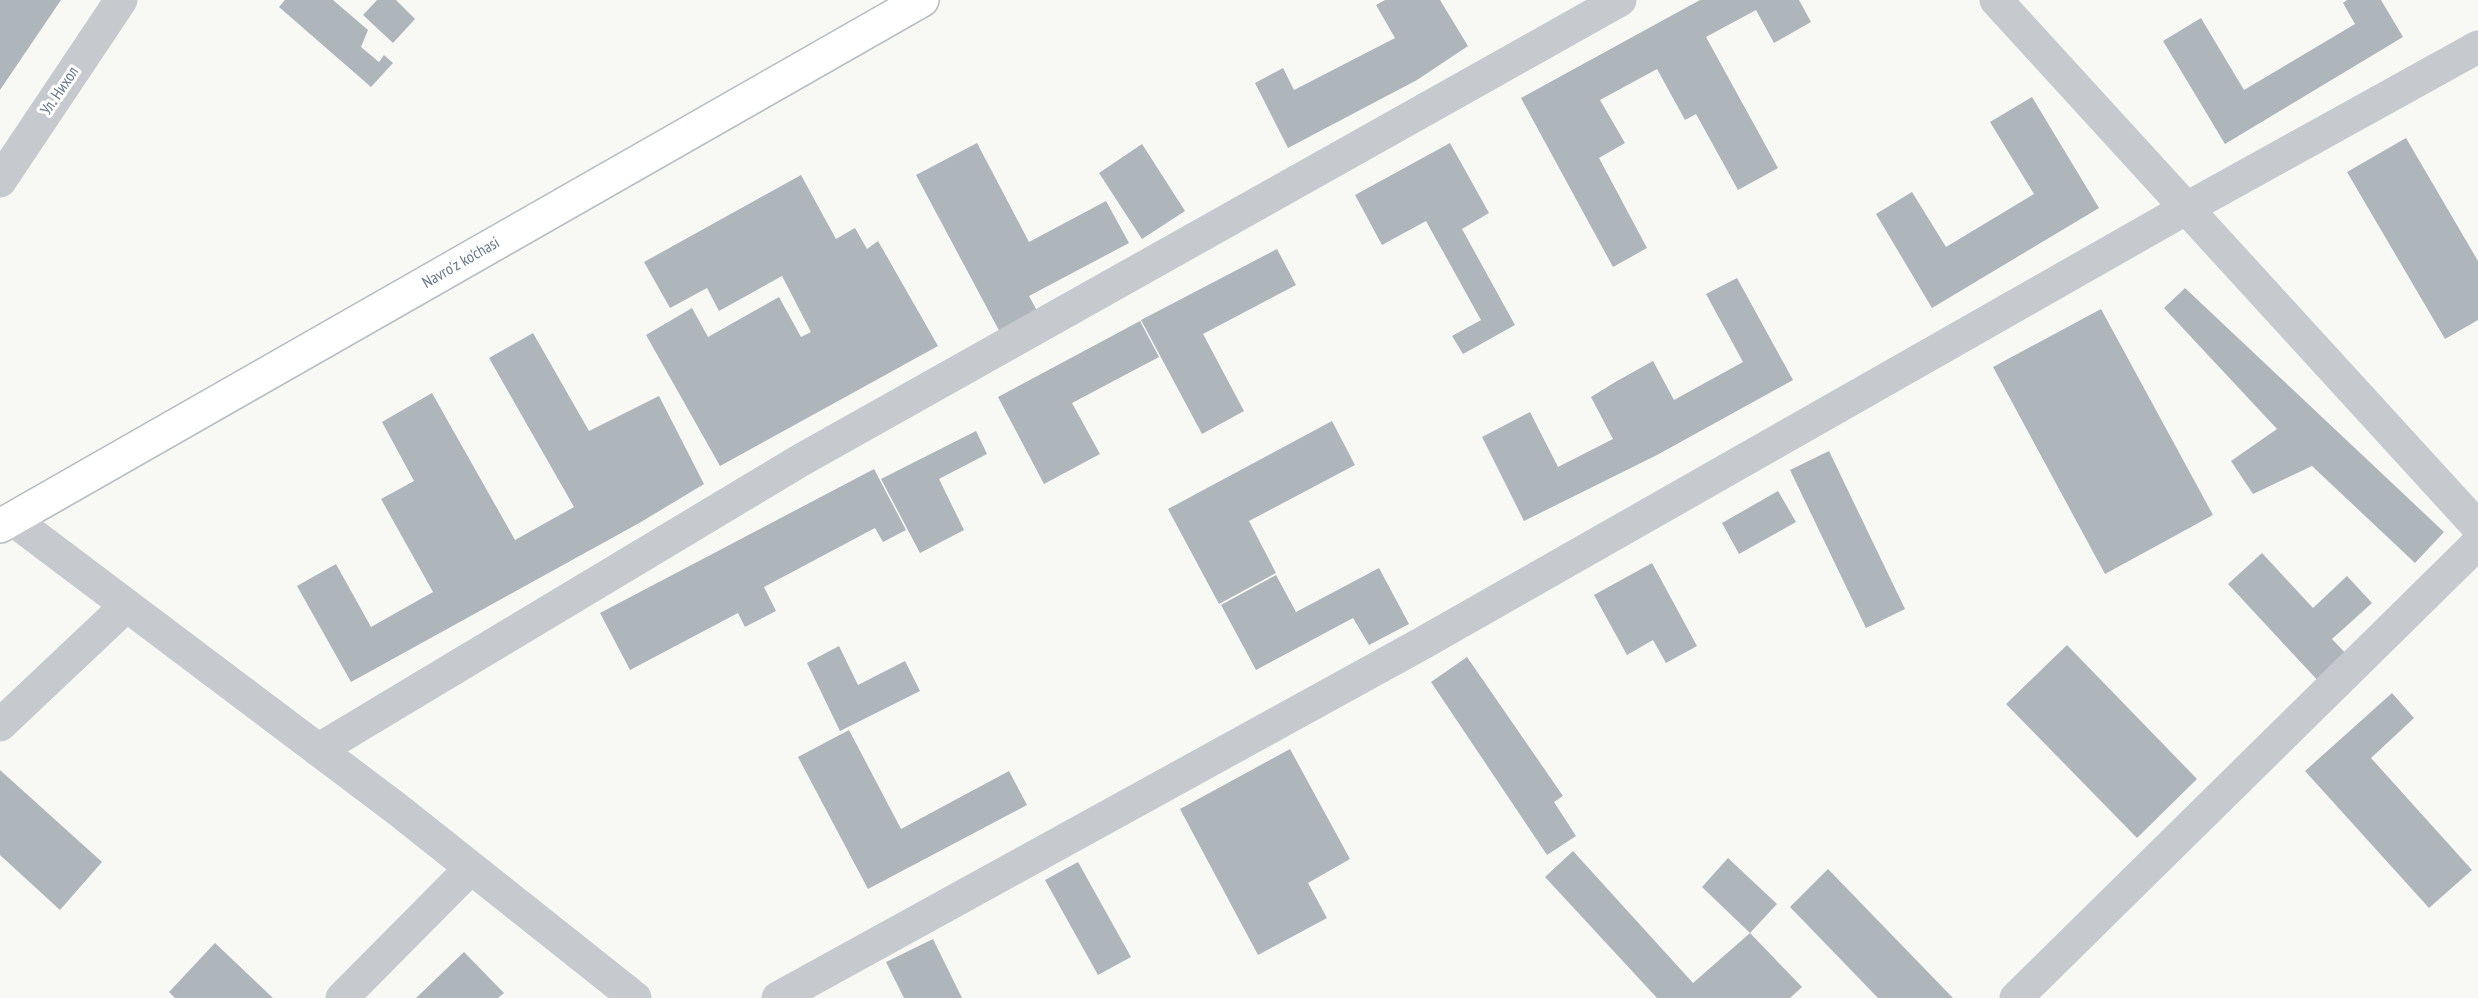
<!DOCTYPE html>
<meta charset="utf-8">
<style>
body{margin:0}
canvas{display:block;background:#f8f8f5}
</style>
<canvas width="2478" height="998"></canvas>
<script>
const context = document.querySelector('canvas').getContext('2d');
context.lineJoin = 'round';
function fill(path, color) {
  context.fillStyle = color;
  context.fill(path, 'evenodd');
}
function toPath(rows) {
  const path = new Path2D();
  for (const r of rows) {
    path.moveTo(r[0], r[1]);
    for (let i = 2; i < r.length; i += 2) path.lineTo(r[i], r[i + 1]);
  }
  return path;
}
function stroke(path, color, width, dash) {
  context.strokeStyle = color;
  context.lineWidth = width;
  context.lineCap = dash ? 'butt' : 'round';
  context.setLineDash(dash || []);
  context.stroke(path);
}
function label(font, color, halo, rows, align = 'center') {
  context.font = font + ' "PT Sans Narrow",sans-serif';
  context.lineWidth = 6;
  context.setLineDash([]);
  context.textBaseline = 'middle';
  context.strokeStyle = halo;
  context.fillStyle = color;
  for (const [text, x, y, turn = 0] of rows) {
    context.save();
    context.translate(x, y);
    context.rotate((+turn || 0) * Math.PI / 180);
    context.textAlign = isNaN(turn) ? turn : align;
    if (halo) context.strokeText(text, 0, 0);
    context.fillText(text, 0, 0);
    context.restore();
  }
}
fill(toPath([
 [0,0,61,0,0,90],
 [285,0,333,0,368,30,361,47,379,62,384,55,393,63,371,87,279,7],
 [377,0,396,0,415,19,393,43,363,15],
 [1385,0,1440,0,1468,46,1417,80,1288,148,1255,83,1283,68,1294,90,1395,38,1376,5],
 [1700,0,1799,0,1811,22,1774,43,1756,10,1706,37,1778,168,1738,190,1696,114,1685,120,1657,69,1600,100,1625,143,1599,158,1647,248,1613,267,1521,98],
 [2347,0,2381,0,2403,37,2225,144,2163,41,2201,18,2244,90,2355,24,2343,3],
 [2032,97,2099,208,1932,308,1876,214,1912,192,1946,247,2034,194,1990,122],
 [2406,138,2478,261,2478,320,2445,339,2347,172],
 [977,143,1029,242,1106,201,1129,243,1029,296,1040,316,1002,336,916,175],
 [1450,143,1489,213,1462,229,1515,325,1463,354,1452,336,1481,320,1426,221,1382,245,1355,195],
 [1142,144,1185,211,1142,239,1099,173],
 [801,175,836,239,855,228,867,249,878,241,938,346,720,466,646,335,692,308,708,337,779,297,801,337,811,332,782,276,719,311,707,288,670,308,644,262],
 [1277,249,1296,285,1203,334,1244,411,1202,434,1141,320],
 [1737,278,1793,380,1657,455,1524,521,1482,437,1530,412,1558,467,1613,439,1591,397,1617,381,1653,361,1674,400,1743,362,1706,294],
 [2185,288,2444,532,2415,563,2312,466,2253,494,2231,461,2277,429,2164,308],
 [2101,309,2213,515,2105,574,1993,367],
 [1140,321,1159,357,1072,403,1100,454,1044,484,998,397],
 [533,333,589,431,659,396,704,484,641,522,351,682,297,586,336,564,371,627,433,592,381,499,414,481,382,422,432,393,515,540,574,507,489,358],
 [1332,421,1355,465,1249,521,1276,573,1219,604,1168,509],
 [976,431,987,454,939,479,964,530,920,553,881,479],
 [1829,451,1905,609,1866,628,1790,470],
 [874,469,906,530,883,542,875,528,764,587,776,611,745,627,738,613,630,670,600,613],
 [1778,491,1796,522,1739,554,1722,523],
 [2262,553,2313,608,2347,576,2372,603,2332,639,2350,658,2321,684,2228,584],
 [1652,563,1697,646,1666,663,1653,640,1627,655,1594,595],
 [1379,568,1409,624,1369,645,1353,618,1256,670,1221,605,1276,575,1296,612],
 [2067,645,2197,779,2137,838,2006,704],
 [839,646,858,685,905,661,920,691,840,731,807,663],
 [1467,657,1563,796,1554,802,1576,836,1547,855,1431,682],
 [2392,693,2414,718,2371,758,2472,870,2429,908,2305,771],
 [849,730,901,829,1009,771,1027,805,868,889,798,757],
 [1290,749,1350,859,1308,883,1327,918,1258,955,1180,809],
 [0,770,102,862,60,910,0,855],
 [1573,851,1693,983,1750,933,1802,987,1790,998,1657,998,1545,877],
 [1728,858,1777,904,1750,933,1702,887],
 [1078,862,1131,957,1098,975,1045,880],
 [1828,869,1953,998,1878,998,1790,907],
 [933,939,962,998,904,998,886,962],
 [215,943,273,998,175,998,169,992],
 [464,952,504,993,498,998,416,998]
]), '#aeb6bc');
const secondary = toPath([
 [0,526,922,0]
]);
stroke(secondary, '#b8bdc2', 36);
stroke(toPath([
 [1996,0,2478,527],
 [0,181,121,0],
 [12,519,397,809,635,998],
 [0,725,125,607],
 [318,750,801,460,1620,0],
 [342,998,471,868],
 [778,998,1421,644,2187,208,2478,47],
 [2016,998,2478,543]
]), '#c6c9cd', 33);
stroke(secondary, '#fff', 33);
label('16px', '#657688', '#fff', [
 ["Ул. Нихол",60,91,-56],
 ["Navro'z ko'chasi",461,263,-30]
]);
</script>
